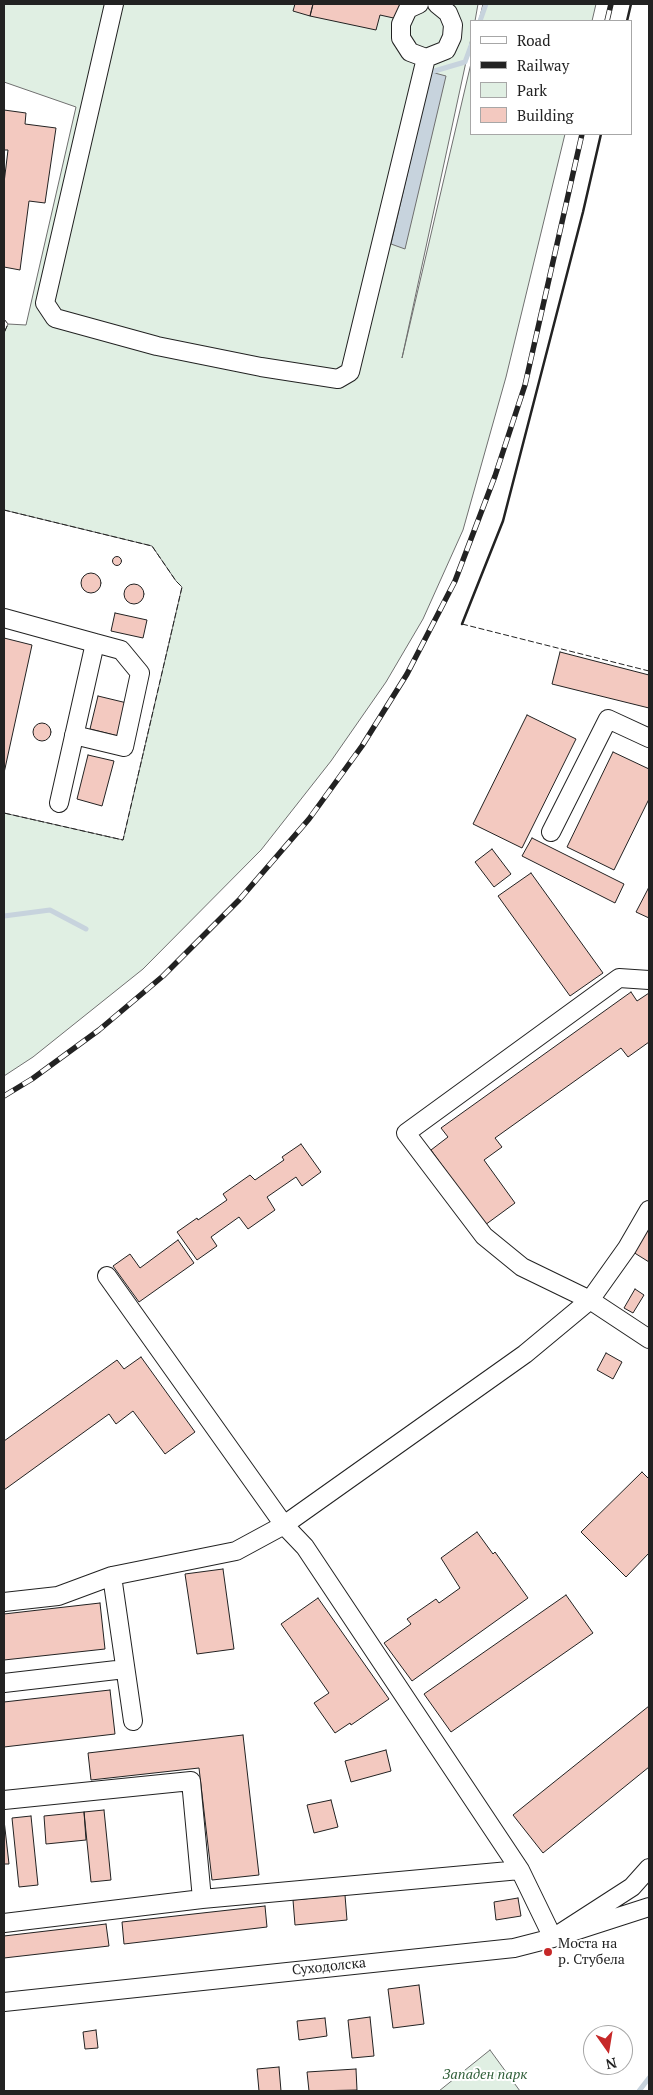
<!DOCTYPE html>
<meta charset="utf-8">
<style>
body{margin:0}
#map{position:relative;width:653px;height:2095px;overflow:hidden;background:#fff;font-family:"PT Serif",serif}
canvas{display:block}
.frame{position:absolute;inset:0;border:5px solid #222;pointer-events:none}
.legend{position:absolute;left:470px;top:20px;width:162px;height:115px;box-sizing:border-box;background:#fff;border:1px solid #a7a7a7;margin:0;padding:6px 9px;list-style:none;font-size:15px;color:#222}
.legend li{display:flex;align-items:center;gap:10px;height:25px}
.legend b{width:25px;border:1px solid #a7a7a7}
.north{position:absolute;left:583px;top:2025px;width:50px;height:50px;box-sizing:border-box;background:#fff;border:1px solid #a7a7a7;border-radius:50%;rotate:167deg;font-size:14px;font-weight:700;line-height:20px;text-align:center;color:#222}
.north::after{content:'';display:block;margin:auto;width:18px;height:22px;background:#c62828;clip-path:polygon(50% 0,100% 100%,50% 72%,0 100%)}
</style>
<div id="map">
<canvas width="653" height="2095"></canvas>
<div class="frame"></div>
<ul class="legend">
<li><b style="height:6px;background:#fff"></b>Road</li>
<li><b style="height:6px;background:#222"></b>Railway</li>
<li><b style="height:14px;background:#e0efe3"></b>Park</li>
<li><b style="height:14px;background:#f3c9c0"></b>Building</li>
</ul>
<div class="north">N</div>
</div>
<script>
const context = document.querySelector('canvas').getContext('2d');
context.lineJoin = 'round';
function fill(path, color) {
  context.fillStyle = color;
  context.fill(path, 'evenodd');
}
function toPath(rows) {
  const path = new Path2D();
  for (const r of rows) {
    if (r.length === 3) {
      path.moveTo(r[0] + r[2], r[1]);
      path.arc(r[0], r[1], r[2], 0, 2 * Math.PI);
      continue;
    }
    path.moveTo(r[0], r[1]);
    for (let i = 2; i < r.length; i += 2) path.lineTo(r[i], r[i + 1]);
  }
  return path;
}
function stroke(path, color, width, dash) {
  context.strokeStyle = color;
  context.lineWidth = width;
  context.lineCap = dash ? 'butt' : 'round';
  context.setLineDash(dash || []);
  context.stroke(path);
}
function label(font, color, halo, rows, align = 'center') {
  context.font = font + ' "PT Serif",serif';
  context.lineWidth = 4;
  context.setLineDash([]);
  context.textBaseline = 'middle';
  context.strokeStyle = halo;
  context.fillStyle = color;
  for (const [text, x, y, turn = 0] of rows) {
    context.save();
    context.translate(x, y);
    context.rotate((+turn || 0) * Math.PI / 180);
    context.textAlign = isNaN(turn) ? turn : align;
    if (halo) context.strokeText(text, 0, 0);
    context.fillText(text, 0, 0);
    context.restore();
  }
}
const green = toPath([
 [4,4,478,4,475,21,472,21,472,34,402,358,472,59,472,134,565,134,506,377,463,530,423,619,386,682,331,761,261,850,143,969,33,1057,4,1076,4,813,123,840,182,587,176,581,152,546,4,510,4,333,8,324,26,325,76,107,4,82,4,4],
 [483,4,596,4,592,21,479,21,483,4],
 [490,2050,520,2091,439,2091,490,2050]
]);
fill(green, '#e0efe3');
stroke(green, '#6f6f6f', 1);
const water = toPath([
 [431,72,446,76,405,249,391,244,431,72]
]);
fill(water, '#c7d3dd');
stroke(water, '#6f6f6f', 1);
stroke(toPath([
 [480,21,486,4],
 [431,72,465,62,472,43],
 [4,916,50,910,86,929],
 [639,2091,649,2078]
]), '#c7d3dd', 5);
const building = toPath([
 [295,4,313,4,310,16,293,11,295,4],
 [313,4,401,4,398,19,380,15,376,30,310,16,313,4],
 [4,110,26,113,25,124,56,128,45,203,29,201,20,270,4,267,4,183,8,150,4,150,4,110],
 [117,561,4.5],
 [91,583,10],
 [134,594,10],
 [115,613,147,620,143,638,111,631,115,613],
 [4,638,32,645,4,773,4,638],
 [560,652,649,675,649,708,552,684,560,652],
 [98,696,127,703,118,736,90,729,98,696],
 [527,715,576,739,522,848,473,824,527,715],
 [42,732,9],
 [613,752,649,769,649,799,614,870,567,847,613,752],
 [88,755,114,761,102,806,77,799,88,755],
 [532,838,624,884,615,903,522,856,532,838],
 [492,849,511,874,494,887,475,862,492,849],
 [531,873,603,973,570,996,498,896,531,873],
 [648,889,649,890,649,918,636,912,648,889],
 [631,992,637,1001,649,993,649,1042,628,1057,621,1048,495,1138,502,1147,484,1160,515,1203,485,1225,431,1150,448,1137,441,1128,631,992],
 [301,1144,321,1172,302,1186,296,1177,267,1197,275,1210,248,1229,239,1217,211,1237,217,1246,197,1260,177,1232,197,1218,198,1220,227,1200,223,1194,250,1175,255,1180,284,1160,282,1157,301,1144],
 [647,1229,649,1231,649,1262,633,1252,647,1229],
 [178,1240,194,1263,139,1302,113,1266,130,1254,140,1268,178,1240],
 [635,1289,644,1295,633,1313,624,1308,635,1289],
 [606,1353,622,1362,613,1379,597,1370,606,1353],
 [141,1357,195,1432,165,1454,133,1411,116,1424,109,1414,4,1490,4,1441,117,1360,124,1369,141,1357],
 [642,1472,649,1479,649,1553,626,1577,581,1532,642,1472],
 [477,1532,493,1554,495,1552,528,1598,412,1681,384,1643,411,1624,407,1619,436,1599,439,1603,460,1588,441,1558,477,1532],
 [223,1569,234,1649,197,1654,185,1574,223,1569],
 [566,1595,593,1633,451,1732,424,1694,566,1595],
 [318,1598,389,1699,351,1725,350,1723,335,1733,314,1703,329,1693,281,1624,318,1598],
 [100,1603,105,1649,4,1660,4,1614,100,1603],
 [110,1690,115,1734,4,1747,4,1702,110,1690],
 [649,1706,649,1767,543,1853,513,1815,649,1706],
 [243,1735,259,1875,212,1880,199,1768,91,1780,88,1753,243,1735],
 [386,1750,391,1771,351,1782,345,1761,386,1750],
 [331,1800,338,1827,314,1833,307,1805,331,1800],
 [104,1810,111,1880,91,1882,84,1812,104,1810],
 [84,1812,86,1840,46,1844,44,1816,84,1812],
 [31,1816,38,1885,19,1887,12,1818,31,1816],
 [4,1820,9,1864,4,1864,4,1820],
 [345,1895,347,1920,295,1925,293,1900,345,1895],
 [518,1898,521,1916,496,1920,494,1902,518,1898],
 [265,1906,267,1927,124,1944,122,1922,265,1906],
 [106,1924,109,1946,4,1958,4,1936,106,1924],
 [419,1985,424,2024,393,2028,388,1989,419,1985],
 [370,2017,374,2056,352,2058,348,2020,370,2017],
 [325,2018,327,2036,299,2040,297,2021,325,2018],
 [96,2030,98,2048,85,2049,83,2032,96,2030],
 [279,2067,281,2091,259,2091,257,2069,279,2067],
 [356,2069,357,2090,309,2091,307,2072,356,2069]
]);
fill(building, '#f3c9c0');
stroke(building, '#222', 1);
const minor = toPath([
 [114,4,45,303,55,318,157,346,261,367,338,379,350,372,426,58],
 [419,4,408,9,401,24,401,38,410,52,426,58,446,50,452,37,453,25,448,13,437,4],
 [4,618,95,643,59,803],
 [74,735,124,747,140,673,121,650,95,643],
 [551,832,608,719,649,738],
 [649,980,619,978,406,1133,484,1236,522,1267,590,1300,649,1339],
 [107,1276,284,1525,305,1547,520,1870,553,1938,632,1887,649,1868],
 [112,1576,133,1721],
 [4,1602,58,1596,112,1576,236,1551,284,1525,525,1354,590,1300,627,1248,649,1210],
 [4,1683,125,1669],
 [4,1800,191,1781,202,1899],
 [4,1923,202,1899,520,1870],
 [4,2002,514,1948,553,1938,649,1907]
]);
stroke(minor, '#222', 20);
stroke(minor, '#fff', 18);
const rail = toPath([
 [607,21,611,4],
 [4,1096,32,1079,99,1030,163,976,239,900,309,819,362,746,407,674,455,581,495,476,525,385,582,134]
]);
stroke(rail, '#222', 5.5);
stroke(rail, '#fff', 4, [11]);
stroke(toPath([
 [4,319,8,324,4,333],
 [4,510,152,546,176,581,182,587,123,840,4,813],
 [462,624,649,671]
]), '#222', 1, [6, 2.5]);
stroke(toPath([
 [627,21,631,4],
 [462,624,503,521,583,212,601,134]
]), '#222', 2.5);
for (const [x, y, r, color] of [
 [548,1952,5,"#c62828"]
]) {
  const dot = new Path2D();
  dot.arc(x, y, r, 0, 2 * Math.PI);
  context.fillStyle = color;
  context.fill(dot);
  stroke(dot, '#fff', 2);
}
label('14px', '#222', '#fff', [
 ["Моста на",558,1944],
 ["р. Стубела",558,1960]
], 'left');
label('14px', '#222', '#fff', [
 ["Суходолска",329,1967,-6]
]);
label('italic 14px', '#2f5e38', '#fff', [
 ["Западен парк",485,2075]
]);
</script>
